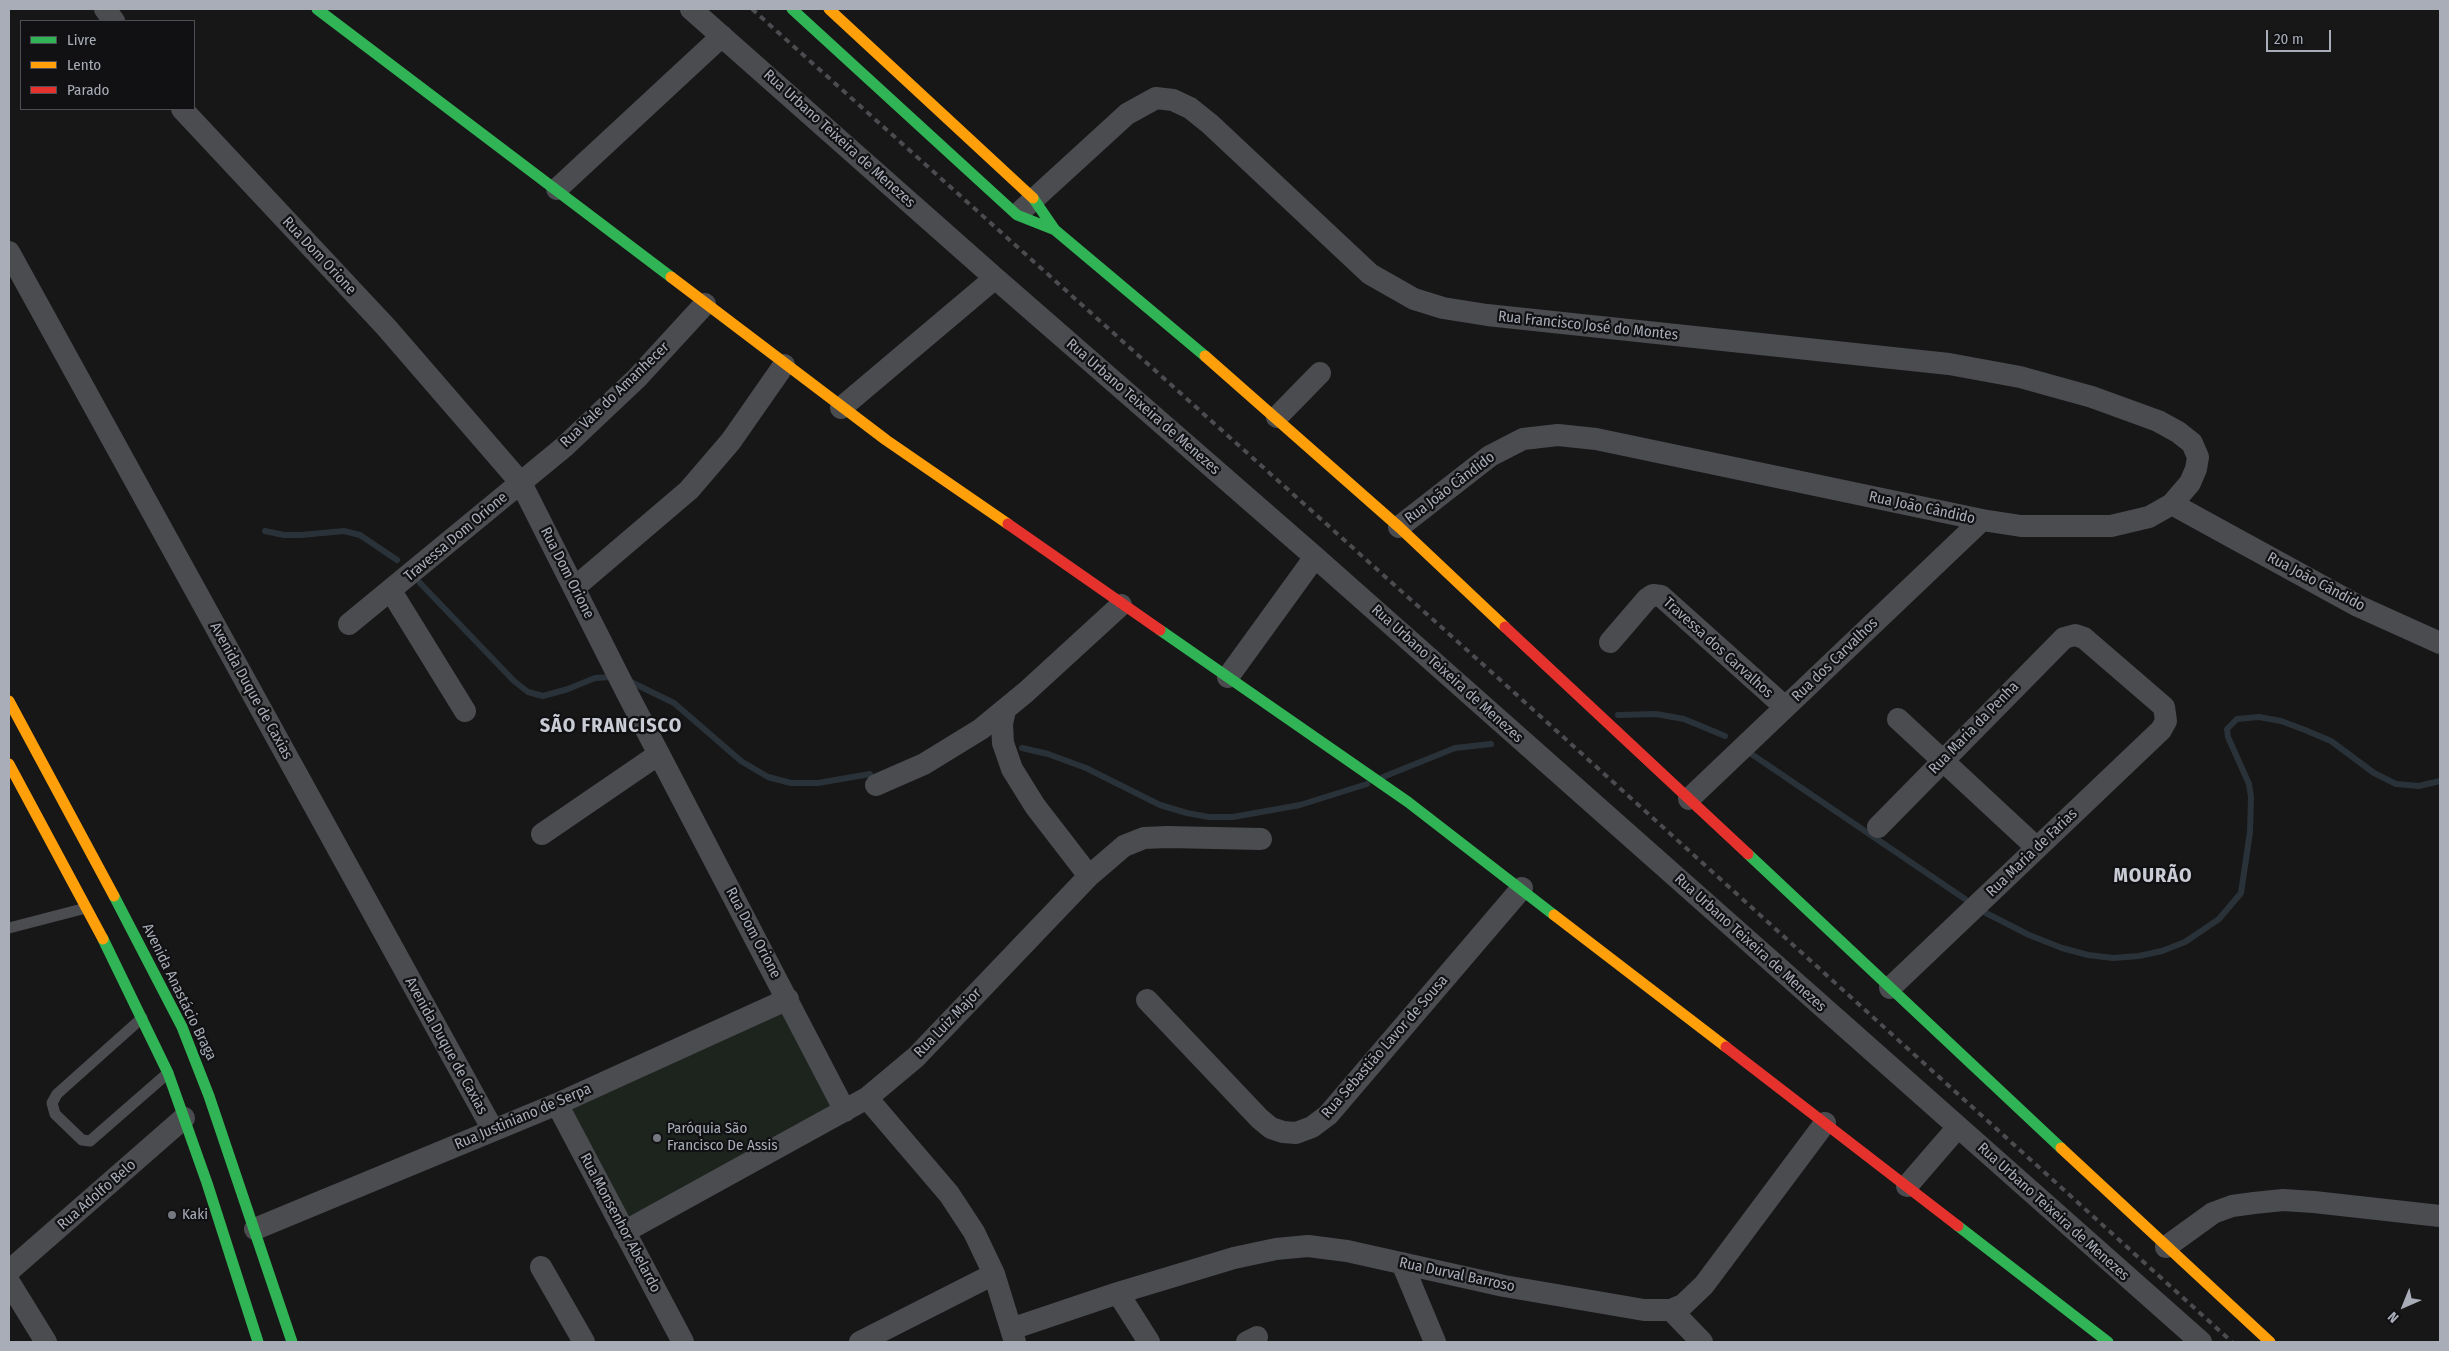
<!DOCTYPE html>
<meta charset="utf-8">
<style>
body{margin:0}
#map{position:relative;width:2449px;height:1351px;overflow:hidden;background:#171717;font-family:"Fira Sans Condensed",sans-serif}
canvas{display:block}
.frame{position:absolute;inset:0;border:10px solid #a8adb8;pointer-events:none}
.legend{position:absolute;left:20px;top:20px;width:175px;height:90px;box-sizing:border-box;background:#111113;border:1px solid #4d4f55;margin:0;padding:6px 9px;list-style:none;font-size:15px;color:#a8adb8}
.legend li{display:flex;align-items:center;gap:10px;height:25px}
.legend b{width:25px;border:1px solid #4d4f55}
.north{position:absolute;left:2379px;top:1281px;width:50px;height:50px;-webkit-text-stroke:4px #111113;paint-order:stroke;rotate:224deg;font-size:14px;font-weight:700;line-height:20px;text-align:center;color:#a8adb8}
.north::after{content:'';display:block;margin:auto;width:18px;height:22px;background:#a8adb8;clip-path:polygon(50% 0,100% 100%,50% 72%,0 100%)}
.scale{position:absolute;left:2266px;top:30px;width:65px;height:22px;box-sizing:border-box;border:2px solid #a8adb8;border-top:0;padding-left:6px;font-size:15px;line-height:18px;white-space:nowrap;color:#a8adb8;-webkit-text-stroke:4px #111113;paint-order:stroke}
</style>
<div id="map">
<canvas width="2449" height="1351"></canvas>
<div class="frame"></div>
<ul class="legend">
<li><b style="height:6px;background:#30b455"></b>Livre</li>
<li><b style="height:6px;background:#ff9f0a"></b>Lento</li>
<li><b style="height:6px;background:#e5322d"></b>Parado</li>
</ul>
<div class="north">N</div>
<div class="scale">20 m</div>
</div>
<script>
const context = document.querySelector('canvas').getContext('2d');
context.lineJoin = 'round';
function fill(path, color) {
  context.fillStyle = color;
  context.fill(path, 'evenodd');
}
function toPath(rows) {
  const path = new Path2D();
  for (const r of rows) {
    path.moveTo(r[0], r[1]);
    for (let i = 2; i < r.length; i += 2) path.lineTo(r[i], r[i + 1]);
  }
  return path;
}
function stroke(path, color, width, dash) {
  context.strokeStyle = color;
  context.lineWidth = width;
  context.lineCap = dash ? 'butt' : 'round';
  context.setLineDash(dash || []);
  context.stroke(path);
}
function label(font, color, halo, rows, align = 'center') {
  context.font = font + ' "Fira Sans Condensed",sans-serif';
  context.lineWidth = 4.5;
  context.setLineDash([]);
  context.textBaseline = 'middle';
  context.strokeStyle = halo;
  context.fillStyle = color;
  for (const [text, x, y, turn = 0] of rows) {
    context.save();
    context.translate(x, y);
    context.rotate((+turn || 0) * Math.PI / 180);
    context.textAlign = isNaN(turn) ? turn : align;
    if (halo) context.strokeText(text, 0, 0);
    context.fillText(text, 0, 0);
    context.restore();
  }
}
fill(toPath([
 [788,999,845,1111,624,1232,557,1104]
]), '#1d241e');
stroke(toPath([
 [265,531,284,535,301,535,344,531,360,535,397,560],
 [420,583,514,681,528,692,543,696,568,689,595,678,612,677],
 [627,680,674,703,741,761,768,777,791,783,818,783,870,774],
 [1618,715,1656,714,1684,719,1725,736],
 [1022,748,1048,754,1086,768,1160,805,1187,813,1209,817,1233,817,1300,805,1367,784],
 [1747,751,1965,899],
 [1383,777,1455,748,1491,744],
 [1984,912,2029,935,2062,948,2088,955,2113,958,2139,956,2162,951,2185,942,2219,919,2241,893,2250,832,2251,797,2249,784,2228,737,2227,729,2237,719,2259,717,2281,721,2305,730,2331,741,2374,773,2396,784,2419,786,2440,781]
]), '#2a3239', 6);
stroke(toPath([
 [9,928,86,908],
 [142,1018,57,1094,52,1103,55,1114,82,1140,90,1141,168,1073]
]), '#4b4c50', 11);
stroke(toPath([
 [105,9,114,21],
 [691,9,995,278,1315,557,2201,1342],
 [182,109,386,327,521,483,627,693,845,1111],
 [557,189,722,36],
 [1022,210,1127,114,1156,98,1173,100,1190,108,1210,124,1370,274,1414,299,1443,308,1487,315,1949,364,2020,377,2092,397,2158,421,2178,432,2192,443,2198,457,2196,469,2190,483,2172,504],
 [9,252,493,1130],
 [841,408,995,278],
 [1277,417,1320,373],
 [1399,527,1490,456,1523,439,1558,435,1596,439,1982,520,2021,526,2111,526,2149,517,2172,504,2358,606,2440,643],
 [574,588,689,490,731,441,784,365],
 [391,591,465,711],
 [349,624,564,447,637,378,705,304],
 [1610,642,1647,599,1653,595,1661,596,1785,707],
 [1228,677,1315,557],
 [1005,710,1002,724,1003,743,1012,769,1035,806,1089,876],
 [1898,719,2037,848],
 [876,785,924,764,981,729,1026,692,1121,605],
 [1689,799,1982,520],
 [1878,827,2064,638,2075,635,2084,638,2164,707,2166,721,2161,730,1890,988],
 [542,834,659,754],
 [1147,1000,1260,1119,1271,1128,1283,1132,1296,1133,1312,1127,1328,1115,1522,888],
 [867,1098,949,1194,974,1232,994,1274,1015,1342],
 [557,1104,683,1342],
 [1907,1186,1958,1127],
 [255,1229,557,1104,788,999],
 [624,1232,867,1098,916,1057,1089,876,1124,846,1144,838,1167,837,1261,839],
 [2166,1247,2213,1213,2232,1206,2254,1203,2283,1200,2314,1202,2440,1216],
 [1402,1263,1435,1342],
 [541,1267,584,1342],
 [9,1271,184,1118],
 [9,1282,46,1342],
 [1118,1293,1149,1342],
 [1671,1310,1702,1342],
 [1011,1329,1118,1293,1234,1258,1276,1249,1308,1246,1347,1251,1504,1286,1644,1310,1671,1310,1683,1305,1704,1285,1825,1123],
 [860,1342,994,1274],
 [1247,1342,1257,1337]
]), '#4b4c50', 22);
stroke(toPath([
 [317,9,671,277],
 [792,9,1017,215,1055,230],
 [1033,198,1055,230,1205,356],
 [1160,630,1408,802,1554,915],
 [1748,854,2061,1148],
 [114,896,182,1027,209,1096,292,1342],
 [103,939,168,1073,207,1183,258,1342],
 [1958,1226,2108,1342]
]), '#30b455', 11);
stroke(toPath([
 [829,9,1033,198],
 [671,277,886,440,1008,524],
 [1205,356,1399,527,1505,627],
 [9,701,114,896],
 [9,764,103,939],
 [1554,915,1726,1047],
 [2061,1148,2270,1342]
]), '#ff9f0a', 11);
stroke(toPath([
 [1008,524,1160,630],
 [1505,627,1748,854],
 [1726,1047,1958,1226]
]), '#e5322d', 11);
stroke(toPath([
 [752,9,1497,677,2232,1342]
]), '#4b4c4f', 4, [6, 5]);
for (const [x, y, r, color] of [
 [657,1138,5,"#757880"],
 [172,1215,5,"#757880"]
]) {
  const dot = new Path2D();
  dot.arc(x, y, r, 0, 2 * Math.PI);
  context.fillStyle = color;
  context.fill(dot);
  stroke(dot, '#111113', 2);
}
label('15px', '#a8adb8', '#111113', [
 ["Rua Urbano Teixeira de Menezes",839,139,42],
 ["Rua Dom Orione",319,256,47],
 ["Rua Francisco José do Montes",1588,326,6],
 ["Rua Vale do Amanhecer",615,395,-44],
 ["Rua Urbano Teixeira de Menezes",1143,407,41],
 ["Rua João Cândido",1450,488,-37],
 ["Rua João Cândido",1922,508,12],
 ["Travessa Dom Orione",456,537,-40],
 ["Rua Dom Orione",567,573,63],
 ["Rua João Cândido",2316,582,28],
 ["Travessa dos Carvalhos",1718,648,42],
 ["Rua dos Carvalhos",1835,660,-44],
 ["Rua Urbano Teixeira de Menezes",1447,674,42],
 ["Avenida Duque de Caxias",251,691,61],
 ["Rua Maria da Penha",1974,728,-46],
 ["Rua Maria de Farias",2032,853,-44],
 ["Rua Dom Orione",753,933,62],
 ["Rua Urbano Teixeira de Menezes",1750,943,42],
 ["Avenida Anastácio Braga",179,992,64],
 ["Rua Luiz Major",948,1023,-46],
 ["Avenida Duque de Caxias",446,1046,61],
 ["Rua Sebastião Lavor de Sousa",1385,1047,-49],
 ["Rua Justiniano de Serpa",523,1117,-23],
 ["Rua Adolfo Belo",97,1195,-41],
 ["Rua Urbano Teixeira de Menezes",2053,1212,42],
 ["Rua Monsenhor Abelardo",620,1223,62],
 ["Rua Durval Barroso",1457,1275,12]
]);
label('15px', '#a8adb8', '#111113', [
 ["Paróquia São",667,1129],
 ["Francisco De Assis",667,1146],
 ["Kaki",182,1215]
], 'left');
context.letterSpacing = '1px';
label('bold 20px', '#c9ccd4', '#111113', [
 ["SÃO FRANCISCO",611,726],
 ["MOURÃO",2153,876]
]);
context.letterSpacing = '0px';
</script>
